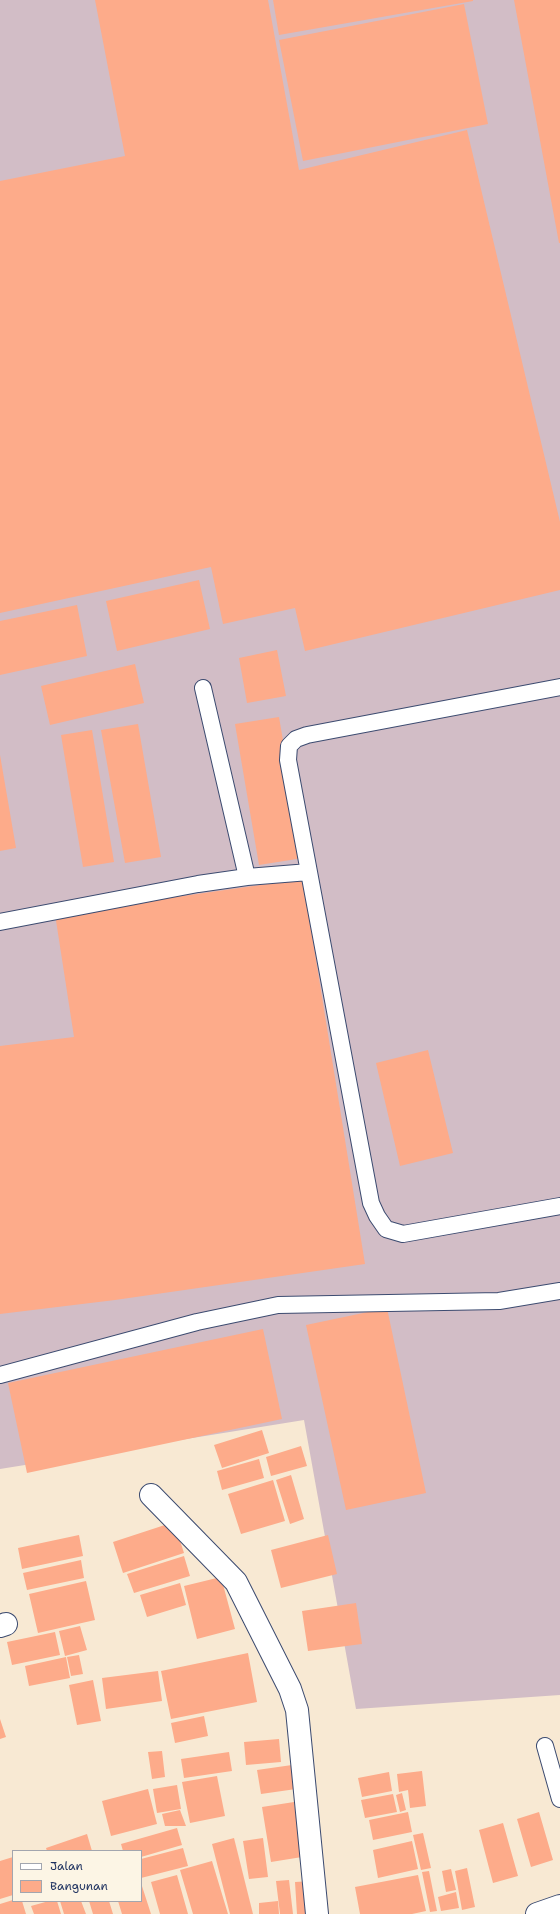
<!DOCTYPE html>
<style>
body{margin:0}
#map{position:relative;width:560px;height:1914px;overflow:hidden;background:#f8e9d3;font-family:"Shantell Sans",sans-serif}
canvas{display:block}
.legend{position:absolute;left:12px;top:1850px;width:130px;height:52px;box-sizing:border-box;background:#fcf5e5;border:1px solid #a2a6af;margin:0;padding:5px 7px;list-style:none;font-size:12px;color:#1b2f5e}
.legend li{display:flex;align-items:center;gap:8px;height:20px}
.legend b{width:20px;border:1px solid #a2a6af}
</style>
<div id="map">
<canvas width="560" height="1914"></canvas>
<ul class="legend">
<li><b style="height:5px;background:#fff"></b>Jalan</li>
<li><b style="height:11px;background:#fdab8a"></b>Bangunan</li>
</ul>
</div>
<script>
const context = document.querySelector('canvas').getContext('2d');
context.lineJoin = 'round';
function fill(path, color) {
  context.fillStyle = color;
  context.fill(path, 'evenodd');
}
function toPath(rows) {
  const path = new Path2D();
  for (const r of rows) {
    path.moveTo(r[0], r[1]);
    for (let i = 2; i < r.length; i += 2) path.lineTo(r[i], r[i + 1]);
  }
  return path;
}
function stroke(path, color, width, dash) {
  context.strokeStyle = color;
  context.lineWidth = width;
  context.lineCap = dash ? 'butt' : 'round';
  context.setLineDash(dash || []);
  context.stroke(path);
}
fill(toPath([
 [0,0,560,0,560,1695,356,1709,304,1420,0,1469]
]), '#d2bdc6');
fill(toPath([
 [95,0,268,0,299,170,467,130,560,522,560,590,305,651,295,608,223,624,211,567,0,613,0,181,125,156],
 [273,0,473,0,473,1,279,35],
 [514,0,560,0,560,243,559,243],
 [464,4,488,124,303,161,279,40],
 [199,580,210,629,117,651,106,601],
 [77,605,87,656,0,675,0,621],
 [277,650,286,696,247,703,239,658],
 [135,664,144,703,50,725,41,686],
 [279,717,303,858,259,865,235,724],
 [138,724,161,857,125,863,101,730],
 [92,730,114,862,83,867,61,735],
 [0,755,16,848,0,851],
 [303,879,365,1264,115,1300,0,1314,0,1046,74,1037,55,914],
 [428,1050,453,1153,400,1166,376,1063],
 [387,1308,426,1493,346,1510,306,1325],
 [263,1329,282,1419,27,1473,8,1383],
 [262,1430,269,1453,222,1468,214,1445],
 [301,1446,307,1466,271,1476,266,1457],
 [259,1459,264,1478,222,1490,217,1471],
 [291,1475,304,1519,290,1524,276,1480],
 [273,1480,285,1521,241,1534,228,1494],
 [174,1522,184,1553,123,1573,113,1542],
 [79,1535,83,1556,22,1569,18,1548],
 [328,1535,337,1574,281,1588,271,1550],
 [184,1556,190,1576,134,1593,127,1574],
 [81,1560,84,1578,27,1590,23,1573],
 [221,1577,235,1629,197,1639,184,1586],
 [86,1581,95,1620,38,1633,29,1594],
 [180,1583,186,1605,147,1617,140,1595],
 [356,1603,362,1644,308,1651,302,1611],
 [80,1626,87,1650,65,1656,59,1631],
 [55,1632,60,1655,12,1665,7,1642],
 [248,1653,257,1702,171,1719,161,1671],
 [79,1655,83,1674,71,1676,67,1657],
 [66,1657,70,1678,29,1686,25,1666],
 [158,1671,162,1701,106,1709,102,1678],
 [93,1680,101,1721,77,1725,69,1685],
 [204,1716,208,1736,175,1743,171,1723],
 [0,1719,6,1737,0,1739],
 [279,1739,281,1762,246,1765,244,1742],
 [162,1751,165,1777,152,1779,148,1752],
 [229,1752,232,1771,184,1778,181,1759],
 [292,1765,296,1789,261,1794,257,1770],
 [422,1771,426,1806,410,1808,408,1790,399,1792,397,1774],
 [389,1772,392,1791,362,1797,358,1778],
 [217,1776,225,1816,190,1823,182,1782],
 [177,1785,181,1809,157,1813,153,1789],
 [148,1789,157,1824,111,1836,102,1801],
 [402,1793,406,1810,400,1812,396,1795],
 [393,1794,397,1812,365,1818,361,1800],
 [294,1802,302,1857,271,1862,262,1807],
 [180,1810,186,1826,165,1826,162,1814],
 [408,1812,412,1832,373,1840,369,1820],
 [539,1812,553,1860,531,1867,517,1819],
 [503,1823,518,1876,493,1883,479,1830],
 [177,1828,182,1845,141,1857,141,1851,123,1851,121,1844],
 [423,1833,431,1868,421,1870,413,1835],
 [87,1834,92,1851,47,1851,46,1848],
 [234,1838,253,1914,230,1914,212,1844],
 [263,1838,268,1877,249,1879,243,1841],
 [412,1841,418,1869,378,1878,373,1850],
 [183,1848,188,1866,141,1878,141,1859],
 [13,1857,13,1895,0,1899,0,1861],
 [212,1861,228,1914,193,1914,180,1870],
 [467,1868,475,1907,462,1910,455,1871],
 [451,1869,456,1890,446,1892,442,1871],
 [429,1871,437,1911,430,1912,422,1872],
 [177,1875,188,1914,160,1914,151,1882],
 [418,1875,426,1911,412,1914,360,1914,355,1887],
 [289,1880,293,1914,280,1914,276,1881],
 [311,1881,313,1914,297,1914,295,1882],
 [141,1883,151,1914,122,1914,118,1901,141,1901],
 [456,1892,459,1908,441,1911,438,1897],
 [13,1900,22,1901,26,1914,0,1914,0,1904],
 [49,1901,57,1901,61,1914,34,1914,31,1906],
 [60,1901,81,1901,86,1914,64,1914],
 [89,1901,109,1901,113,1914,93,1914],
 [278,1901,279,1914,259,1914,259,1903]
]), '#fdab8a');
const service = toPath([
 [560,687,307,735,296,739,289,746,288,760,371,1203,377,1216,386,1229,403,1234,560,1206],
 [247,877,309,872],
 [0,922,198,884,247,877,203,688],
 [0,1375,197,1322,278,1305,499,1301,560,1291],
 [545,1746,560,1799]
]);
const minor = toPath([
 [151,1495,236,1582,290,1689,297,1710,317,1914],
 [0,1626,6,1624],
 [537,1914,560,1906]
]);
stroke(service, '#3c4b70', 18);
stroke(minor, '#3c4b70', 24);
stroke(service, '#fff', 16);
stroke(minor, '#fff', 22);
</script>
